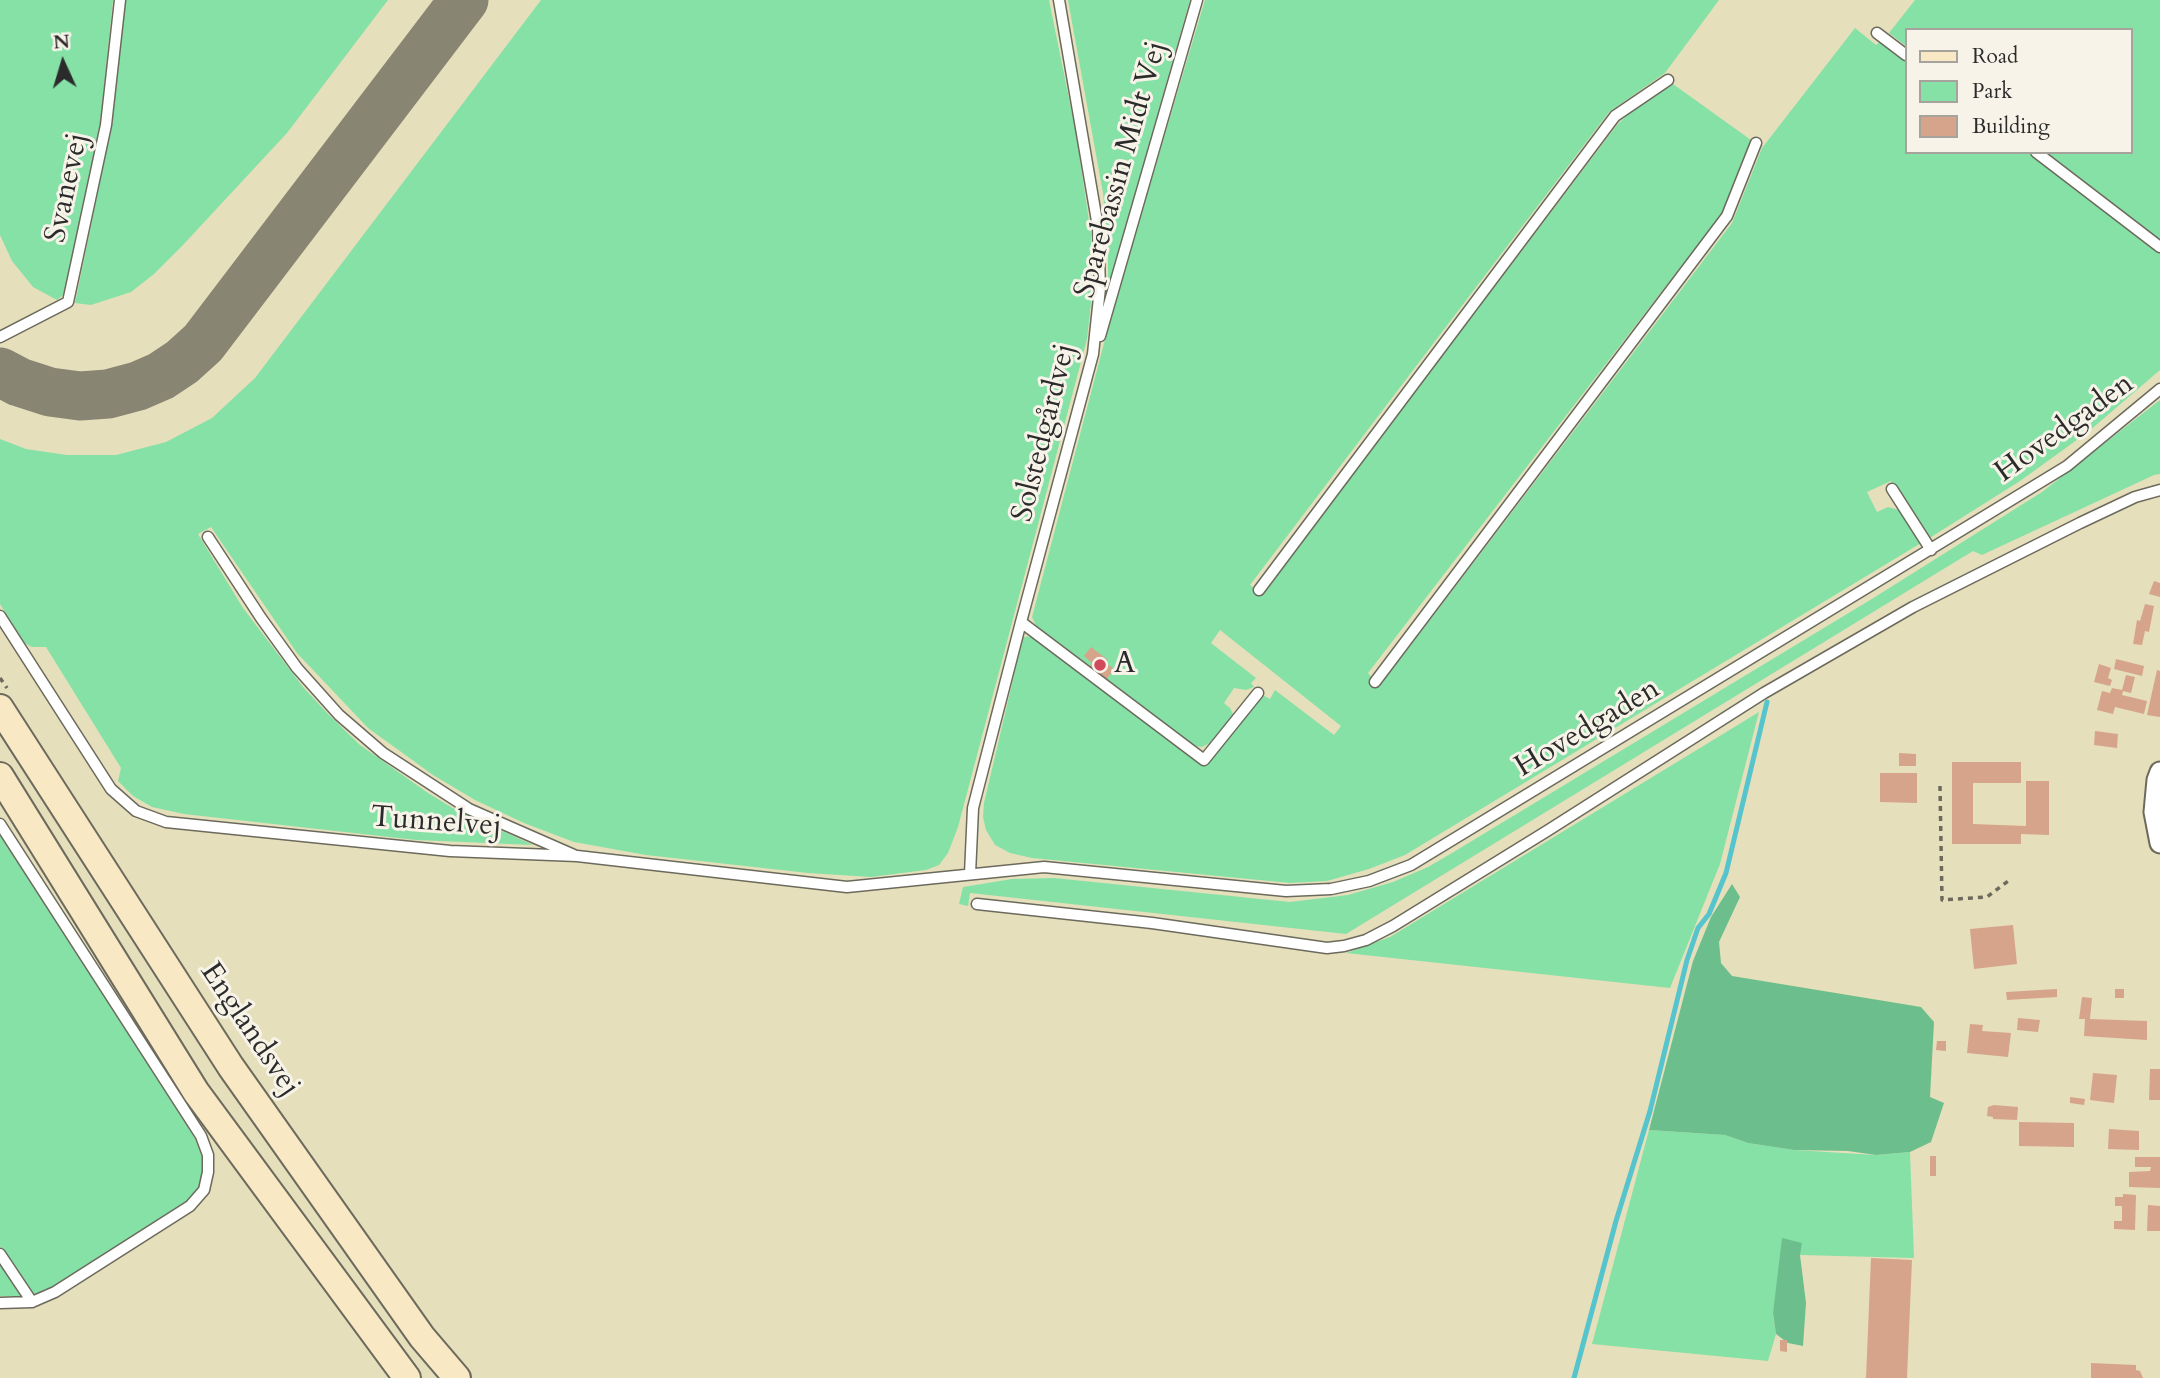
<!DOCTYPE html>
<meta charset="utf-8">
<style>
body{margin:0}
#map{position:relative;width:2160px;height:1378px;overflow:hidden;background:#e6dfbb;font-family:Cardo,serif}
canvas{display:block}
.legend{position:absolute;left:1905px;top:28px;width:228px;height:126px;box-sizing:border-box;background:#f7f3e8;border:2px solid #a5a39c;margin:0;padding:9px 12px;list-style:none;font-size:21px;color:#2b2b2b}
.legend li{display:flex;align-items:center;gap:14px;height:35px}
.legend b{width:35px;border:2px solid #a5a39c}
.north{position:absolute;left:28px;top:28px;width:70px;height:70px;-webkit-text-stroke:5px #f7f3e8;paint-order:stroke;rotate:356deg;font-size:19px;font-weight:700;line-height:28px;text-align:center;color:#2b2b2b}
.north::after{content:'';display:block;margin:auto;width:24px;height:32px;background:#2b2b2b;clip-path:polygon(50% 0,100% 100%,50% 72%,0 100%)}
</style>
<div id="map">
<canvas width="2160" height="1378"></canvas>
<ul class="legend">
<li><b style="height:9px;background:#f8e8c3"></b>Road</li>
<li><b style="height:19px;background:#86e1a7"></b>Park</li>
<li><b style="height:19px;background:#d6a48a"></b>Building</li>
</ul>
<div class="north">N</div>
</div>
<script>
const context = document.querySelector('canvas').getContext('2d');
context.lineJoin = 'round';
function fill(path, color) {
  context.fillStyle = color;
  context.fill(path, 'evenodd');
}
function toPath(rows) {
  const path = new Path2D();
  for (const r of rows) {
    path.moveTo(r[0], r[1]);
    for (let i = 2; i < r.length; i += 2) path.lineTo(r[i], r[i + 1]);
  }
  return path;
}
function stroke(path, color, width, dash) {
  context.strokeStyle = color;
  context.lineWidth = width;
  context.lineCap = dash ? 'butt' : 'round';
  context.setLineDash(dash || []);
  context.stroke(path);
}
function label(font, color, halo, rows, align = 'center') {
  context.font = font + ' Cardo,serif';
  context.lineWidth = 6;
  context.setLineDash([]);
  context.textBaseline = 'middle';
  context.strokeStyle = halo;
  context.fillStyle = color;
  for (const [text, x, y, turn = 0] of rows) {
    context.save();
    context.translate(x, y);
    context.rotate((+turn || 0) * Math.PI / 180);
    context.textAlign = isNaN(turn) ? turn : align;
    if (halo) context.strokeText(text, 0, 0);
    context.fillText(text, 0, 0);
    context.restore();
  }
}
fill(toPath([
 [0,0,113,0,100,124,66,283,63,295,57,300,33,287,12,261,0,235],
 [125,0,388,0,287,133,183,245,154,274,131,292,91,305,75,303,112,124],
 [541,0,1049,0,1076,133,1091,234,1092,294,1087,339,958,827,948,853,939,865,926,870,871,877,808,873,646,855,574,842,524,823,475,800,433,775,368,728,297,653,211,527,198,534,243,608,303,687,329,715,360,745,428,793,456,810,533,845,416,840,184,814,152,807,133,796,118,781,121,768,46,647,32,647,24,643,0,604,0,439,26,449,67,455,116,455,166,442,212,418,255,378],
 [1068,0,1190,0,1108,289,1108,244,1103,193],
 [1205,0,1719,0,1665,73,1609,112,1250,585,1262,594,1617,125,1628,114,1673,84,1751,140,1722,213,1368,673,1379,687,1732,223,1762,148,1855,28,1876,45,1881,41,1906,61,1906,152,2027,152,2160,253,2160,370,2088,432,2020,481,1928,539,1891,481,1867,492,1877,512,1888,507,1899,510,1921,543,1405,855,1369,869,1327,881,1290,883,1032,858,1010,853,995,845,986,830,983,817,984,803,1023,637,1035,636,1206,766,1261,694,1270,699,1275,690,1334,735,1341,726,1220,630,1211,643,1256,678,1251,683,1254,687,1246,690,1234,688,1224,703,1230,708,1233,714,1229,721,1210,743,1202,747,1195,746,1036,626,1032,617,1113,309],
 [1915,0,2160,0,2160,240,2045,152,2130,152,2130,30,1906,30,1906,46,1889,33],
 [2160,400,2160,474,2154,475,1982,555,1973,551,1346,934,970,893,968,906,959,904,963,887,1012,879,1054,878,1290,902,1348,895,1393,882,1428,867,1452,853,1875,597,2042,492],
 [1759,712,1720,864,1670,988,1346,953,1390,937],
 [0,832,185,1119,196,1141,202,1157,203,1173,198,1188,186,1203,71,1276,46,1290,31,1295,0,1246],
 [1649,1130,1725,1135,1748,1143,1794,1150,1876,1155,1910,1152,1914,1258,1800,1255,1777,1288,1773,1313,1776,1334,1768,1361,1592,1344],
 [0,1264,21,1297,0,1296]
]), '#86e1a7');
fill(toPath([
 [1732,884,1740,897,1719,942,1721,963,1732,976,1921,1007,1934,1022,1930,1097,1944,1103,1931,1142,1910,1152,1876,1155,1848,1151,1794,1150,1748,1143,1725,1135,1649,1130,1693,961,1711,917],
 [1782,1238,1802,1243,1800,1255,1806,1303,1803,1346,1788,1343,1776,1334,1773,1313]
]), '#6cbf8c');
stroke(toPath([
 [1574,1378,1616,1221,1650,1111,1687,960,1698,928,1709,914,1726,873,1767,702]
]), '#56c4cc', 5);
stroke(toPath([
 [0,372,19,382,50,392,80,396,108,394,138,386,161,376,182,362,203,343,464,0]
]), '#888573', 49);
fill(toPath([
 [2154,581,2160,583,2160,597,2149,594],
 [2145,604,2154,606,2149,632,2145,631,2142,645,2133,644,2137,620,2140,621],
 [1091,647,1108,660,1106,663,1114,669,1106,680,1089,667,1092,663,1084,656],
 [2116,659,2144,666,2142,676,2114,669],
 [2099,664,2111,668,2108,678,2112,680,2110,686,2094,682],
 [2157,670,2160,671,2160,717,2147,715],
 [2126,675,2135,677,2131,693,2123,691,2122,695,2147,701,2144,714,2115,707,2113,714,2097,710,2102,691,2110,693,2112,688,2122,690],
 [2095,731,2118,734,2117,748,2094,745],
 [1899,753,1916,754,1916,766,1899,766],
 [1952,762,2021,762,2021,783,1973,783,1973,824,2026,826,2026,781,2049,781,2049,835,2021,834,2021,844,1952,844],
 [1880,773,1917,773,1917,803,1880,802],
 [2013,925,2017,964,1974,969,1970,929],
 [2057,989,2057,997,2007,1000,2006,992],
 [2115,989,2124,989,2124,998,2115,998],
 [2082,997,2092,998,2090,1019,2147,1021,2147,1040,2084,1036,2085,1019,2079,1019],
 [2018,1018,2040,1020,2038,1032,2017,1030],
 [1970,1024,1983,1025,1982,1031,2011,1033,2008,1057,1967,1053],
 [1937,1041,1946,1041,1946,1051,1936,1050],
 [2150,1069,2160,1069,2160,1100,2149,1100],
 [2093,1073,2117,1075,2114,1103,2090,1100],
 [2070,1097,2085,1099,2084,1105,2070,1103],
 [1994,1105,2018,1107,2017,1120,1993,1119,1993,1117,1987,1116,1988,1107],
 [2019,1122,2074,1123,2074,1147,2019,1146],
 [2109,1129,2139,1131,2139,1150,2108,1149],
 [1930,1156,1936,1156,1936,1176,1930,1176],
 [2135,1157,2160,1157,2160,1188,2129,1187,2129,1172,2150,1171,2151,1167,2135,1167],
 [2123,1194,2136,1195,2135,1230,2114,1229,2114,1221,2122,1221,2122,1206,2115,1206,2115,1197,2123,1197],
 [2148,1205,2160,1206,2160,1231,2147,1231],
 [1871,1258,1912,1260,1907,1378,1866,1378],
 [1780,1340,1787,1340,1787,1352,1780,1351],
 [2091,1363,2136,1365,2136,1370,2140,1371,2143,1378,2091,1378]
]), '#d6a48a');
const lane = toPath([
 [1877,33,1906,55],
 [2036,152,2160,247],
 [1100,336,1197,0],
 [0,337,68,302,106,125,120,0],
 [1892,489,1931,550],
 [208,537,261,618,297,668,339,715,383,753,469,809,574,855],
 [1259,590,1615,116,1668,80],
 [0,616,111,789,136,811,166,822,450,851,577,856,847,887,1044,867,1286,891,1331,889,1369,881,1411,865,2067,466,2160,389],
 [1021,622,1204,760,1258,693],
 [1375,682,1727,216,1756,143],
 [0,824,201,1136,208,1155,208,1172,204,1190,190,1206,55,1292,32,1302,0,1303],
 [970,874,973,808,1021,622,1093,354,1100,288,1098,227,1059,0],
 [977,904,1152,923,1327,948,1344,946,1366,940,1393,926,1547,831,1764,693,1913,607,2080,523,2135,497,2160,490],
 [0,1254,32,1302]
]);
const street = toPath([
 [2160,772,2157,780,2154,812,2160,843]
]);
const secondary = toPath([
 [0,708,231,1067,422,1337,457,1378],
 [0,776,196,1092,407,1378]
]);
stroke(lane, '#6c6a5d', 13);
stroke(street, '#6c6a5d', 23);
stroke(secondary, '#6c6a5d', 30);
stroke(toPath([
 [0,678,7,688],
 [1940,786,1942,900,1987,897,2011,879]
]), '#6c6a5d', 3.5, [5, 5]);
stroke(lane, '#fff', 10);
stroke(street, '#fff', 19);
stroke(secondary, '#f8e8c3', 26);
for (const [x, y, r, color] of [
 [1100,665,7,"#d1495b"]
]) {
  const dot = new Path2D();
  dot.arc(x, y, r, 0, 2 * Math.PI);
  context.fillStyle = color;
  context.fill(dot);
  stroke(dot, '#f7f3e8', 2.5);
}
label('30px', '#2b2b2b', '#f7f3e8', [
 ["Sparebassin Midt Vej",1122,170,-74],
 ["Svanevej",68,188,-78],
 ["Hovedgaden",2065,429,-36],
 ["Solstedgårdvej",1045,433,-76],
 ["Hovedgaden",1588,729,-31],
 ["Tunnelvej",436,823,4],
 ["Englandsvej",249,1030,56]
]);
label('30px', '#2b2b2b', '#f7f3e8', [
 ["A",1114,665]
], 'left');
</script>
